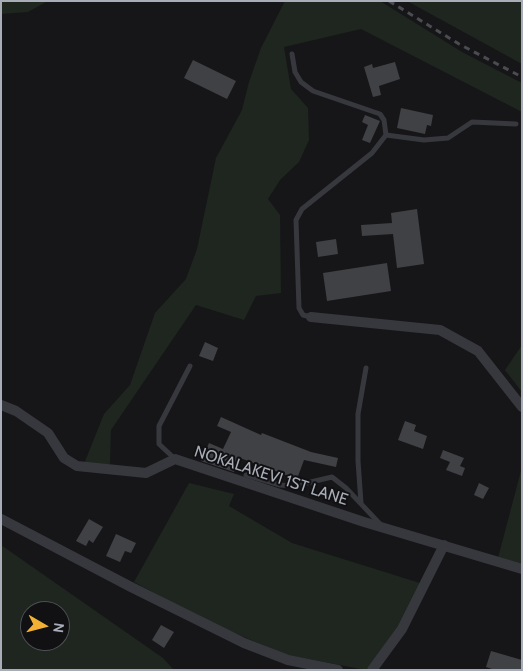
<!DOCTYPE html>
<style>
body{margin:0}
#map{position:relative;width:523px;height:671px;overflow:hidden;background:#161618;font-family:Cabin,sans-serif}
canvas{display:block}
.frame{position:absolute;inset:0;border:2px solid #a8adb8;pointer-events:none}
.north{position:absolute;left:20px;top:601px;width:50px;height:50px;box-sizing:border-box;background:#111113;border:1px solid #4d4f55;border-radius:50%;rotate:98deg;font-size:14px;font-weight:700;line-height:20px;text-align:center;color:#a8adb8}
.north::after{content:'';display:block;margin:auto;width:18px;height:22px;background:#f2b134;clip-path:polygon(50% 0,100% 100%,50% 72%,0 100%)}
</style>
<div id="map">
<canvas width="523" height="671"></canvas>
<div class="frame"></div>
<div class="north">N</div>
</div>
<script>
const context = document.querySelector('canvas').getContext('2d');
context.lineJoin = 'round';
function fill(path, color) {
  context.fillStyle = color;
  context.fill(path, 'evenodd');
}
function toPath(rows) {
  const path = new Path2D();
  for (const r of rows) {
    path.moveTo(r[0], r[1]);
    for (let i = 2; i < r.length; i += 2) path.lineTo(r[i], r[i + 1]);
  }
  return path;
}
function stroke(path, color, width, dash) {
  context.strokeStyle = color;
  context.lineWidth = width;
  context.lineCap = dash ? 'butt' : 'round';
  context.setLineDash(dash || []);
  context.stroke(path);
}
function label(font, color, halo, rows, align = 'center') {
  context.font = font + ' Cabin,sans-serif';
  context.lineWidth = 4;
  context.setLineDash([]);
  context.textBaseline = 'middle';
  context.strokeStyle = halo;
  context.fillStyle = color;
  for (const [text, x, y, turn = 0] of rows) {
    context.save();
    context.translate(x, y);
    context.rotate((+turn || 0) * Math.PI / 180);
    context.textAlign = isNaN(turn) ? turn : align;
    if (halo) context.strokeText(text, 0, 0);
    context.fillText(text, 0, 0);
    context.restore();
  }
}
fill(toPath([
 [1,1,48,1,28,12,1,14],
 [285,1,380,1,462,52,522,83,522,112,361,29,284,47,291,89,308,108,309,140,299,162,280,180,268,199,280,215,281,293,256,296,244,320,196,305,111,430,110,464,84,464,104,414,130,385,155,313,186,279,197,249,216,158,242,110,249,82,261,48],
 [407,1,522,1,522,64],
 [522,345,522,392,505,370],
 [522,467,522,565,498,558],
 [189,483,234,494,229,506,292,543,423,584,399,631,366,670,287,655,204,620,134,582],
 [1,545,163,658,174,670,1,670],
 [30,611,60,611,60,641,30,641]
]), '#1e261f');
fill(toPath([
 [193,60,236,81,227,99,184,78],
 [395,62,400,79,379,86,381,95,373,97,364,67,372,64,373,68],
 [401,108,433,115,431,126,427,125,425,134,397,128],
 [365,115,380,121,370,143,362,140,368,125,362,122],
 [417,209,424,264,397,268,393,234,362,236,361,225,392,223,391,213],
 [336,239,338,254,318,257,316,242],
 [387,263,391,291,327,301,323,273],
 [205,342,218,348,213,361,199,356],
 [221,417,261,435,262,433,311,452,338,458,336,467,304,460,297,479,240,458,234,472,201,461,209,443,223,449,231,432,217,426],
 [405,421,416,425,414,431,427,436,423,449,398,440],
 [443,450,464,458,460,466,465,468,462,476,446,470,450,462,440,458],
 [479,483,489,488,483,499,474,495],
 [89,519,103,527,93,543,89,540,86,546,76,541],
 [116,534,136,543,131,553,125,551,120,562,106,556],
 [161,625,174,632,164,648,152,640],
 [491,651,522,660,522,670,495,670,486,667]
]), '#404145');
stroke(toPath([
 [292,54,295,72,301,82,313,91,380,114,384,120,386,135,372,153,302,209,296,220,299,308,303,315,311,317],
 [386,135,424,140,448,138,472,122,516,124],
 [175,459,159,444,159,426,190,366],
 [246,475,280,485,294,486,332,477,346,488,381,525],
 [361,503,358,461,358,414,366,368]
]), '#37383d', 5);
stroke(toPath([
 [311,317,440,330,478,351,522,407],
 [1,405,16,411,48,433,64,458,77,466,146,473,175,459,364,522,522,569],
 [1,519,131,587,244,643,288,660,338,670],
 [372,670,402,629,444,545]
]), '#37383d', 10);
stroke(toPath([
 [389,1,459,44,522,77]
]), '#4a4c52', 3, [6, 5]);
label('16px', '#a8adb8', '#111113', [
 ["NOKALAKEVI 1ST LANE",271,476,18]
]);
</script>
